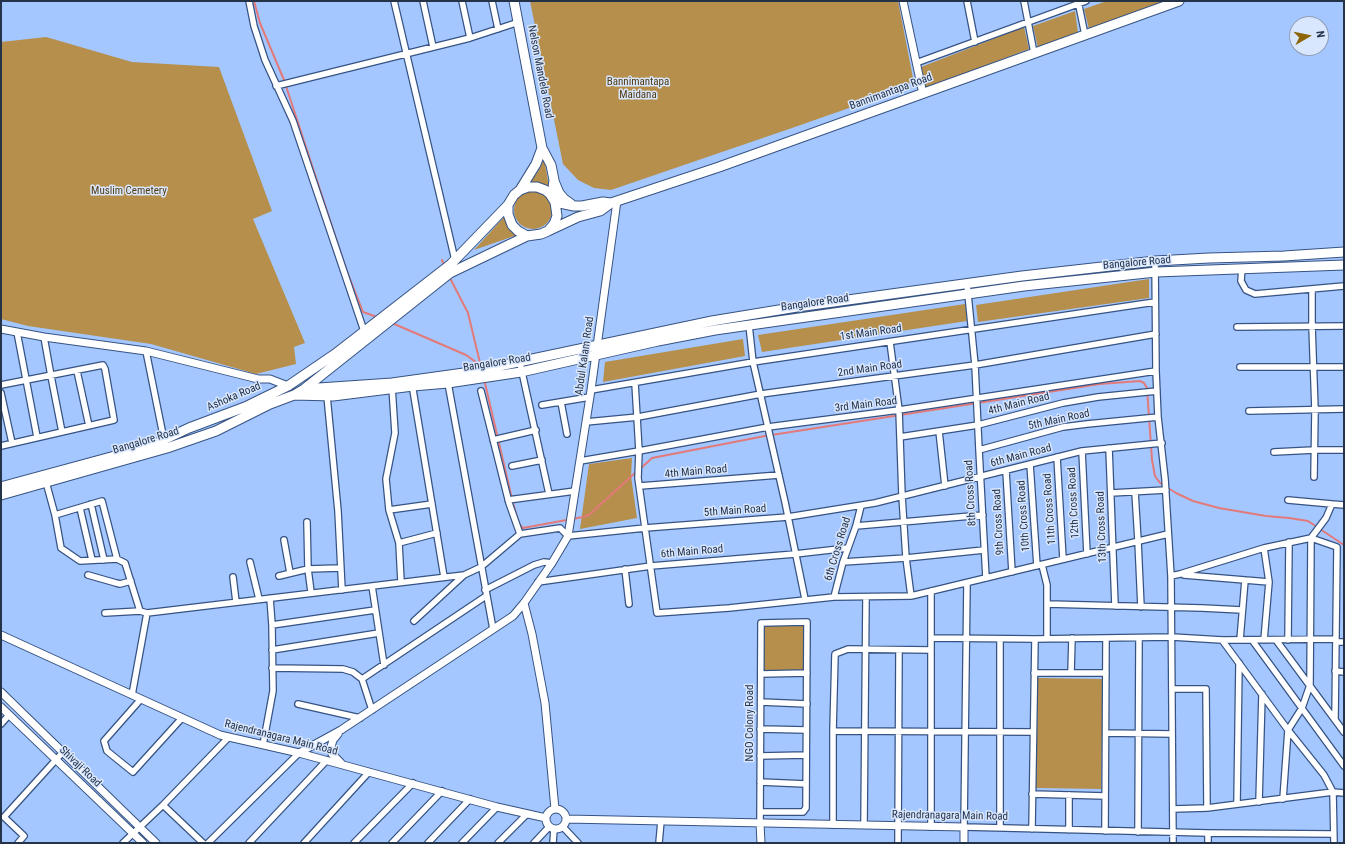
<!DOCTYPE html>
<style>
body{margin:0}
#map{position:relative;width:1345px;height:844px;overflow:hidden;background:#a5c7ff;font-family:"Roboto Condensed",sans-serif}
canvas{display:block}
.frame{position:absolute;inset:0;border:2px solid #253349;pointer-events:none}
.north{position:absolute;left:1289px;top:16px;width:40px;height:40px;box-sizing:border-box;background:#d9e7fe;border:1px solid #919fb6;border-radius:50%;rotate:81deg;font-size:11px;font-weight:700;line-height:16px;text-align:center;color:#253349}
.north::after{content:'';display:block;margin:auto;width:14px;height:18px;background:#8d6508;clip-path:polygon(50% 0,100% 100%,50% 72%,0 100%)}
</style>
<div id="map">
<canvas width="1345" height="844"></canvas>
<div class="frame"></div>
<div class="north">N</div>
</div>
<script>
const context = document.querySelector('canvas').getContext('2d');
context.lineJoin = 'round';
function fill(path, color) {
  context.fillStyle = color;
  context.fill(path, 'evenodd');
}
function toPath(rows) {
  const path = new Path2D();
  for (const r of rows) {
    if (r.length === 3) {
      path.moveTo(r[0] + r[2], r[1]);
      path.arc(r[0], r[1], r[2], 0, 2 * Math.PI);
      continue;
    }
    path.moveTo(r[0], r[1]);
    for (let i = 2; i < r.length; i += 2) path.lineTo(r[i], r[i + 1]);
  }
  return path;
}
function stroke(path, color, width, dash) {
  context.strokeStyle = color;
  context.lineWidth = width;
  context.lineCap = dash ? 'butt' : 'round';
  context.setLineDash(dash || []);
  context.stroke(path);
}
function label(font, color, halo, rows, align = 'center') {
  context.font = font + ' "Roboto Condensed",sans-serif';
  context.lineWidth = 3;
  context.setLineDash([]);
  context.textBaseline = 'middle';
  context.strokeStyle = halo;
  context.fillStyle = color;
  for (const [text, x, y, turn = 0] of rows) {
    context.save();
    context.translate(x, y);
    context.rotate((+turn || 0) * Math.PI / 180);
    context.textAlign = isNaN(turn) ? turn : align;
    if (halo) context.strokeText(text, 0, 0);
    context.fillText(text, 0, 0);
    context.restore();
  }
}
fill(toPath([
 [530,1,898,1,913,78,906,88,792,128,611,190,594,188,578,180,563,164],
 [1107,1,1166,1,1089,29,1084,9],
 [1075,11,1078,33,1038,48,1033,26],
 [1024,27,1029,49,926,88,921,67],
 [46,37,132,62,219,67,272,211,253,219,305,343,294,347,296,364,256,374,151,344,28,326,1,319,1,42],
 [544,159,547,175,549,188,537,183,530,182,539,170],
 [533,210,19],
 [505,216,517,235,474,250],
 [1149,279,1149,298,978,322,976,305],
 [965,304,967,321,762,352,758,335],
 [743,339,745,356,603,382,605,362],
 [632,458,631,476,637,518,580,529,589,464],
 [804,625,803,670,764,670,764,626],
 [1038,678,1103,679,1101,789,1036,788]
]), '#b58f4b');
stroke(toPath([
 [254,1,260,23,284,80,346,269,363,312,377,317],
 [442,260,445,267],
 [450,278,468,313,481,367],
 [392,323,466,355,480,365],
 [484,379,513,503,519,524,523,528,583,517,589,515,636,472],
 [640,469,652,458,765,436,1100,384,1140,381,1144,383,1147,388,1152,460,1155,476,1160,483,1176,493,1193,501,1219,508,1266,516,1289,518,1308,521,1344,545]
]), '#e27a7a', 2);
const minor = toPath([
 [249,1,254,26,265,60,293,121,364,331],
 [394,1,455,260],
 [423,1,433,47],
 [462,1,470,38],
 [492,1,498,29],
 [967,1,975,42],
 [1024,1,1034,53],
 [1078,1,1085,35],
 [916,63,1086,1],
 [276,86,470,38,519,22],
 [1155,261,1156,371,1158,417,1165,479,1171,576,1173,843],
 [1242,268,1241,281,1246,290,1255,294,1344,286],
 [967,284,975,365,979,450,986,578],
 [1312,290,1312,326,1315,410,1314,477],
 [749,325,753,362,785,502,805,599],
 [1237,327,1344,326],
 [17,332,37,437],
 [44,337,51,376,62,432],
 [890,342,899,410,902,496,906,558,911,596],
 [146,351,164,440],
 [520,363,549,494],
 [1240,367,1344,367],
 [77,371,89,426],
 [448,383,493,629],
 [635,383,639,451,638,478,657,613,729,608,834,597,911,596,1168,534],
 [412,384,444,577],
 [1,385,103,365,105,369,114,420,1,446],
 [392,387,395,433,386,479,389,510,399,543,401,582],
 [591,390,753,362,1155,302],
 [481,391,509,503,520,534],
 [1,393,12,443],
 [327,396,338,511,342,590],
 [561,402,567,434],
 [542,405,590,397],
 [1249,411,1344,409],
 [586,422,638,417,761,394,975,365,1156,334],
 [939,431,945,486],
 [900,437,978,425,1063,403,1098,397,1157,391],
 [493,440,536,430],
 [1109,448,1115,606],
 [979,450,1063,427,1087,424,1158,417],
 [1082,451,1087,554],
 [1274,452,1314,450,1344,450],
 [1057,457,1063,559],
 [580,461,639,451,768,427,899,410,1156,371],
 [1030,464,1037,566],
 [512,466,542,460],
 [1006,471,1012,572],
 [46,482,55,515,61,548,80,561,117,559,125,563,140,611,147,613,464,575,481,567,520,534,560,528,568,536,645,528,788,517,875,503,1082,451,1162,443],
 [640,486,779,475],
 [1135,492,1138,541,1141,607],
 [1111,493,1166,490],
 [508,500,575,491],
 [1288,500,1332,504],
 [91,504,104,560],
 [80,508,92,560],
 [389,510,432,504],
 [55,515,102,501,117,559],
 [307,522,308,569,311,592],
 [856,526,983,515],
 [284,540,290,573],
 [399,543,437,533],
 [250,562,259,599],
 [843,562,906,558,984,550],
 [1042,565,1047,585,1047,639],
 [625,569,629,604],
 [88,575,116,583,120,584,131,581],
 [1184,575,1269,582],
 [279,576,308,569,340,568],
 [1171,576,1180,574,1264,548,1311,538,1337,547,1335,719],
 [233,577,236,602],
 [538,582,651,566,795,554,848,548],
 [967,583,964,827,1208,833,1333,834],
 [372,586,384,665],
 [485,590,534,565,544,562,552,563],
 [834,597,843,562,856,526,861,506],
 [1047,604,1202,608,1242,610],
 [105,613,140,611],
 [414,621,464,575],
 [272,625,375,610],
 [931,638,1035,639,1172,637,1222,640,1336,639],
 [1222,640,1288,730,1324,775,1333,792,1334,843],
 [1240,640,1245,580],
 [1252,640,1344,766],
 [1264,640,1269,582,1264,548],
 [1276,640,1344,732],
 [1288,640,1289,542],
 [1336,642,1344,642],
 [272,650,379,633],
 [272,668,343,669,353,672,362,679,372,710],
 [1335,671,1344,672],
 [1034,673,1106,673],
 [1071,673,1072,638],
 [761,674,807,673],
 [362,679,486,596],
 [1172,689,1206,689,1207,808],
 [132,695,147,613],
 [141,699,104,741,107,751,133,772,182,718],
 [761,702,807,704],
 [298,704,360,718],
 [1,724,9,715],
 [760,729,806,730],
 [833,731,1033,732],
 [1106,733,1172,734],
 [263,745,273,691,272,625,270,598],
 [760,756,806,755],
 [760,782,806,784],
 [1032,794,1105,796],
 [1283,799,1288,730,1302,708,1310,685,1311,538,1326,518,1332,504,1344,505],
 [1259,802,1262,694],
 [1237,804,1239,663],
 [163,805,203,843],
 [1173,809,1207,808,1333,792,1344,793],
 [760,823,761,623,807,622,806,808,803,812,760,812],
 [833,825,833,731,835,654,848,649,931,650],
 [864,825,866,597],
 [563,827,578,843],
 [931,827,931,591],
 [1000,828,1000,639],
 [1032,829,1035,639],
 [1069,830,1069,795],
 [1105,831,1106,638],
 [1138,832,1139,638],
 [18,843,24,836,4,817,63,752],
 [123,843,163,805,228,738],
 [208,843,299,753],
 [249,843,327,760],
 [304,843,369,772],
 [354,843,413,783],
 [392,843,442,791],
 [428,843,470,799],
 [462,843,497,807],
 [498,843,527,814],
 [534,843,549,827],
 [553,843,554,829],
 [659,843,661,821],
 [898,843,899,650],
 [1208,843,1208,833]
]);
const tertiary = toPath([
 [903,1,923,94],
 [1,329,44,337,146,351,258,379,270,379,288,386],
 [524,603,532,634,545,703,555,809],
 [1,635,220,735,299,753,497,807,546,818],
 [1,692,156,843],
 [1,707,143,843],
 [338,734,333,740,331,747,332,754,341,763],
 [299,753,341,730,513,616,524,603,552,563,568,536,591,390,617,201],
 [556,819,10],
 [566,819,964,827,964,843],
 [760,823,761,843]
]);
const primary = toPath([
 [514,1,542,148,551,165,554,180,552,196],
 [554,181,559,193,564,199,571,204],
 [520,190,536,164,542,148],
 [555,202,574,206,582,206,603,202,611,203],
 [548,231,578,217,600,211,611,203,719,167,1179,1],
 [304,389,392,383,471,372,712,321,797,307,1022,276,1155,261,1209,258,1284,256,1344,252],
 [294,395,333,396,413,386,448,383,521,372,658,341,715,330,1024,286,1156,272,1344,265],
 [1,487,111,457,157,443,189,428,245,407,288,386,335,354,451,264,508,205,514,195,520,190,528,187,537,187,545,190,550,194,555,202,557,216,554,224,548,231,541,234,527,236,518,231,512,225,508,214,508,205],
 [1,495,167,448,216,431,270,404,294,395,304,389,450,273,527,236]
]);
stroke(minor, '#365383', 8);
stroke(tertiary, '#365383', 9);
stroke(primary, '#365383', 11);
stroke(minor, '#fff', 5.5);
stroke(tertiary, '#fff', 7);
stroke(primary, '#fff', 9);
label('11px', '#253349', '#d9e7fe', [
 ["Nelson Mandela Road",540,72,79],
 ["Bannimantapa Road",891,92,-20],
 ["Bangalore Road",1137,263,-5],
 ["Bangalore Road",815,303,-8],
 ["1st Main Road",871,333,-8],
 ["Abdul Kalam Road",585,356,-82],
 ["Bangalore Road",497,363,-9],
 ["2nd Main Road",870,369,-8],
 ["Ashoka Road",234,397,-23],
 ["4th Main Road",1019,404,-14],
 ["3rd Main Road",866,405,-7],
 ["5th Main Road",1059,420,-12],
 ["Bangalore Road",146,441,-17],
 ["6th Main Road",1021,456,-15],
 ["4th Main Road",696,472,-5],
 ["8th Cross Road",971,493,-93],
 ["12th Cross Road",1074,503,-93],
 ["11th Cross Road",1050,509,-94],
 ["5th Main Road",735,511,-4],
 ["10th Cross Road",1024,516,-94],
 ["9th Cross Road",999,522,-93],
 ["13th Cross Road",1102,527,-92],
 ["6th Cross Road",838,549,-73],
 ["6th Main Road",692,552,-5],
 ["NGO Colony Road",750,723,-90],
 ["Rajendranagara Main Road",281,738,14],
 ["Shivaji Road",80,767,44],
 ["Rajendranagara Main Road",950,816,1]
]);
label('11px', '#503a11', '#d9e7fe', [
 ["Bannimantapa",638,82],
 ["Maidana",638,95],
 ["Muslim Cemetery",129,191]
]);
</script>
